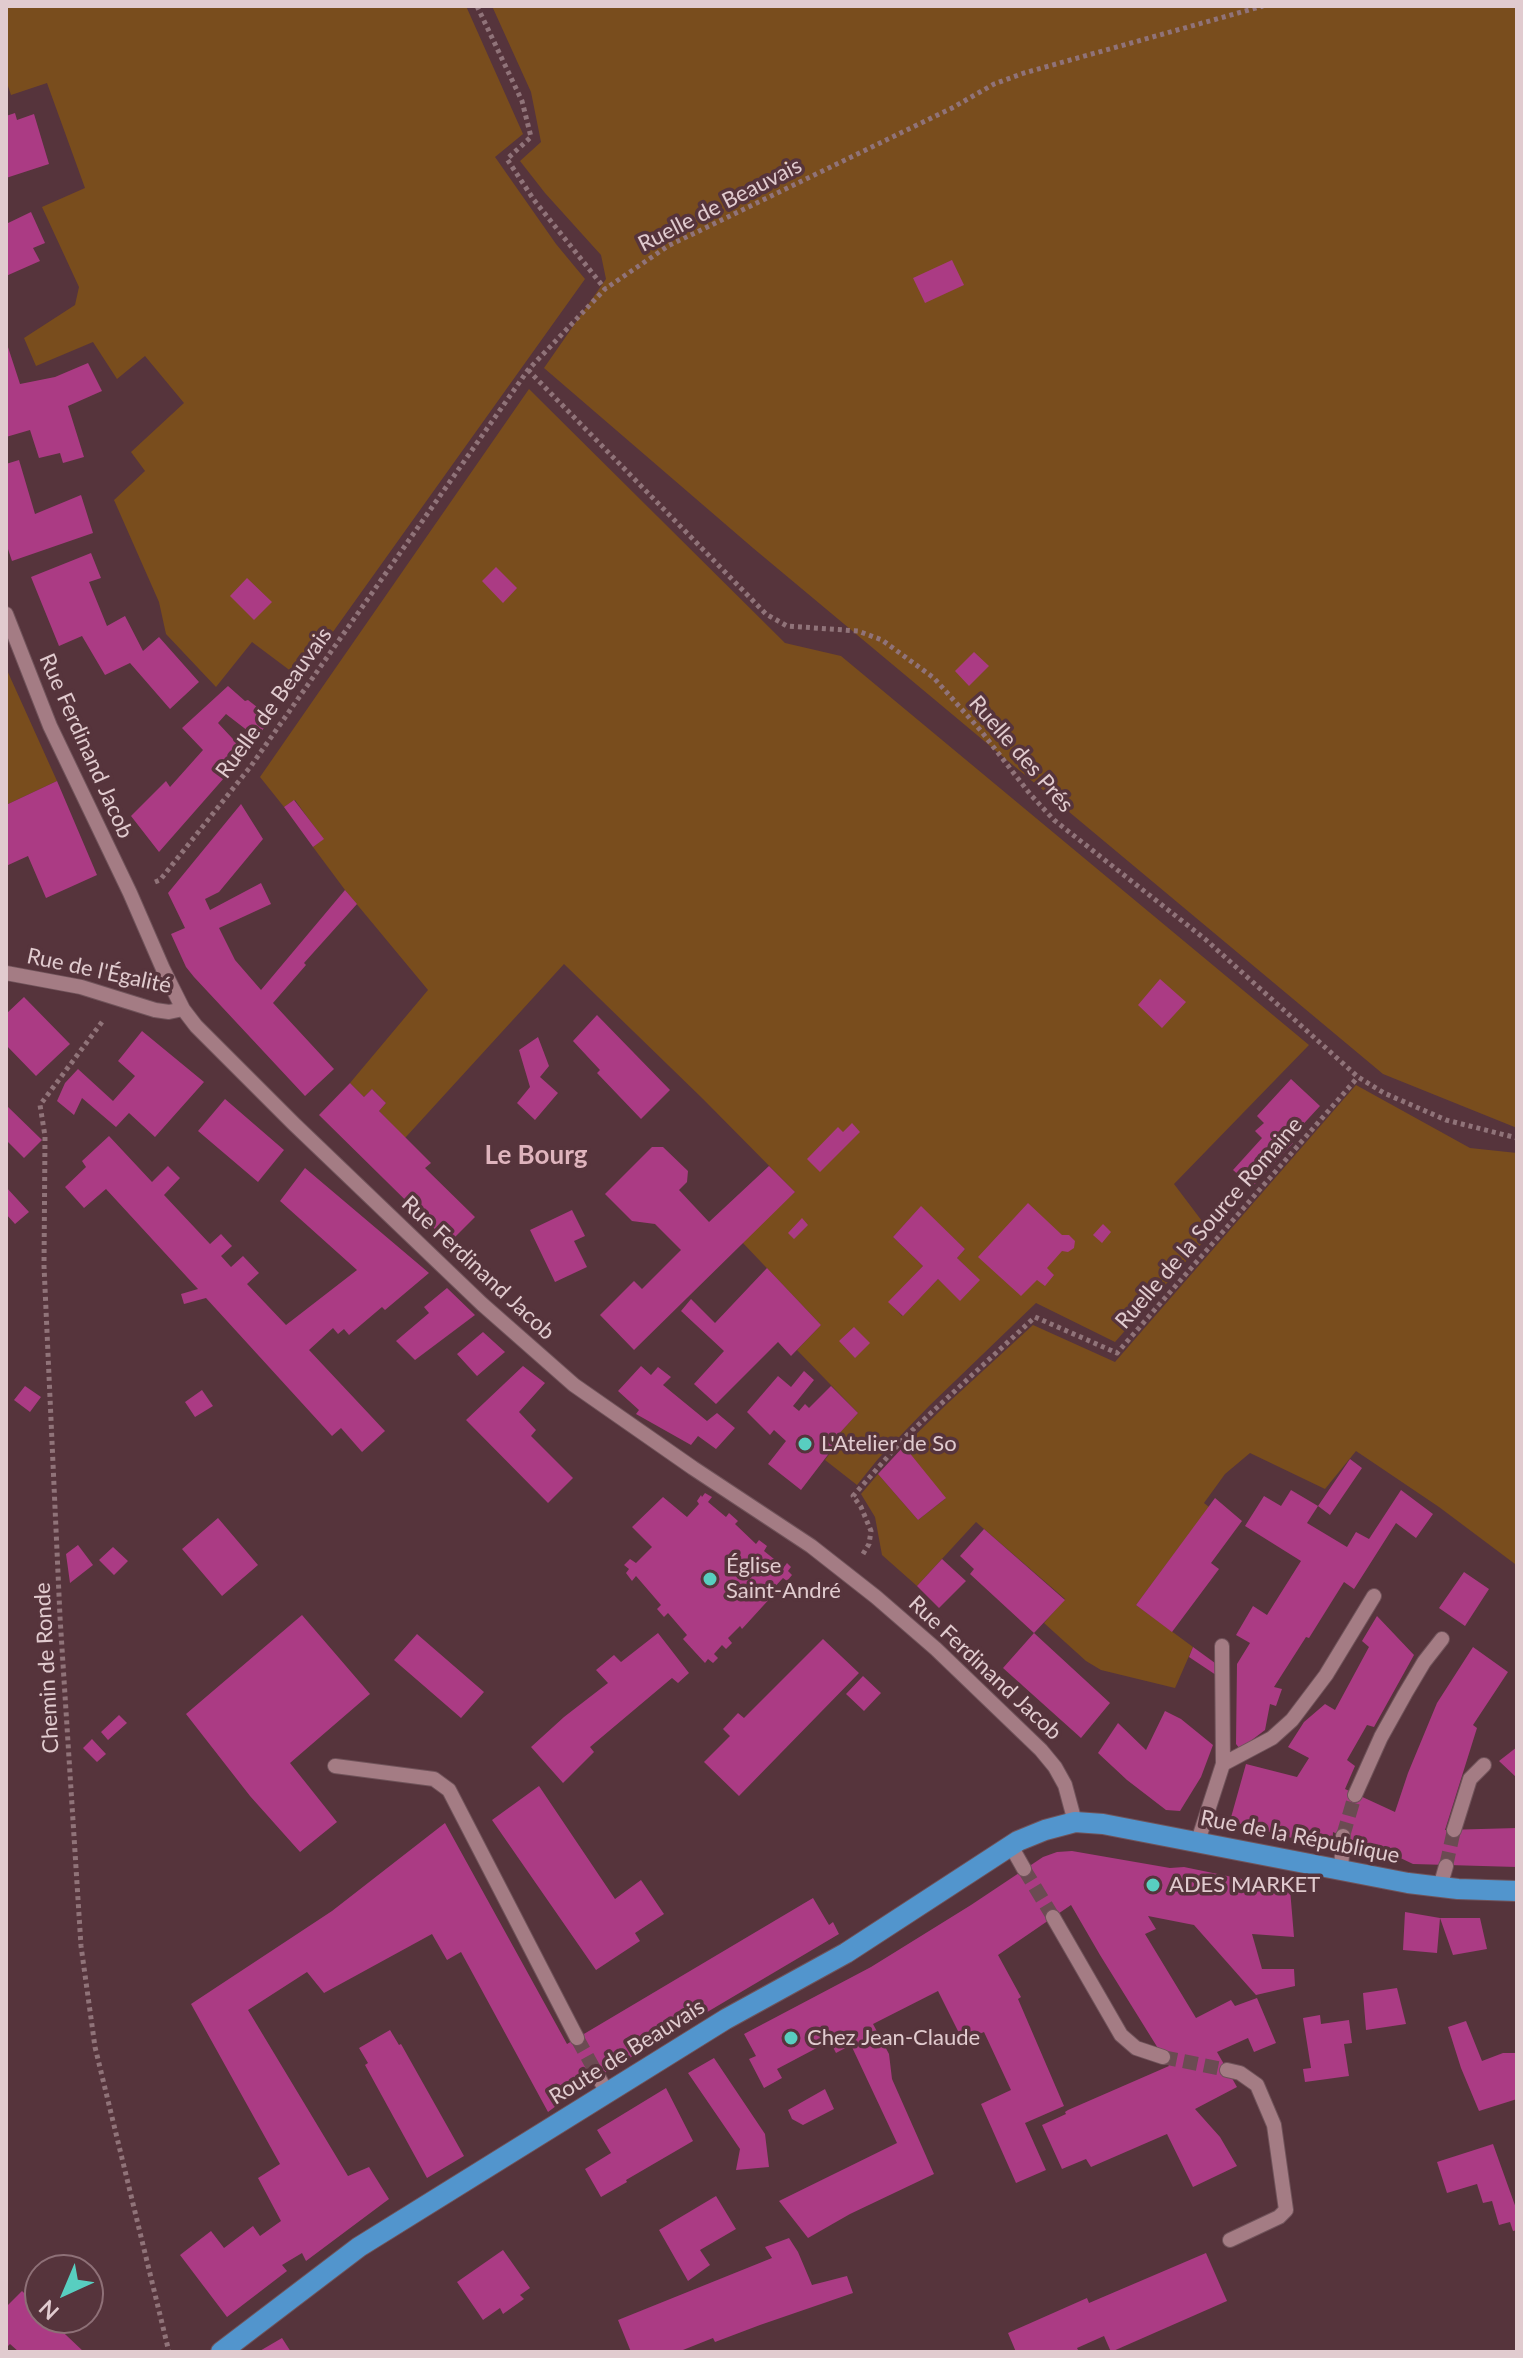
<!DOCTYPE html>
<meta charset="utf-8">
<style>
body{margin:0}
#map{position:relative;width:1523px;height:2358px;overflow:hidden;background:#56343c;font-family:Lato,sans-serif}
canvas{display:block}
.frame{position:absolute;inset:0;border:8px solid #e1cbcf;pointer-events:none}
.north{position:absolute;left:24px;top:2254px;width:80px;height:80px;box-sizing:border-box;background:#56343c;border:2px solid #8e7077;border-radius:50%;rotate:224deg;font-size:22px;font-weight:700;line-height:32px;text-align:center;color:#e1cbcf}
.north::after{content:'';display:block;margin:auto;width:28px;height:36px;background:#58cec0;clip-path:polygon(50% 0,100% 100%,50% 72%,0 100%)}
</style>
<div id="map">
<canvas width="1523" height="2358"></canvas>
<div class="frame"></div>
<div class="north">N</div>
</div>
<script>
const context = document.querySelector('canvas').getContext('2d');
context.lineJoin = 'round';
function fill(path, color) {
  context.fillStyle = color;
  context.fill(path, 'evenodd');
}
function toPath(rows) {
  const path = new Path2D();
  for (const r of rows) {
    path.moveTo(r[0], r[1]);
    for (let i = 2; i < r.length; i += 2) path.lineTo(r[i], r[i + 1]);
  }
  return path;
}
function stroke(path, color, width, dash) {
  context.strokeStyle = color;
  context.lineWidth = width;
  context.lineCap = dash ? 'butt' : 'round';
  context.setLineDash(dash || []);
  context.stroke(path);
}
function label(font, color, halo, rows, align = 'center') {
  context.font = font + ' Lato,sans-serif';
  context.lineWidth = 7;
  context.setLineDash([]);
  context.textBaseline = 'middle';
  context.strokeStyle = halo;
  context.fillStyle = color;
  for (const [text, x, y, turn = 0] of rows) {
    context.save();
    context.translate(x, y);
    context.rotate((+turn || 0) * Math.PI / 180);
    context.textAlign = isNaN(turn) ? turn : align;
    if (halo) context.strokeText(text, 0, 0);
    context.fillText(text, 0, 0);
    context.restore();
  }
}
fill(toPath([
 [6,6,466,6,523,134,495,157,556,244,585,279,300,678,252,642,216,687,166,634,159,602,114,500,145,471,131,452,184,403,145,356,117,379,93,342,36,366,24,338,75,305,79,287,42,207,85,188,47,83,11,95,6,80],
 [492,6,1517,6,1517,1128,1383,1074,753,548,544,368,606,279,601,255,545,193,520,161,541,142,531,92],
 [529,389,785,643,841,656,1309,1045,1174,1184,1211,1233,1115,1342,1036,1303,929,1406,878,1459,857,1485,825,1460,840,1440,837,1436,858,1413,797,1350,821,1325,742,1242,795,1192,703,1099,564,964,405,1138,379,1111,386,1103,372,1089,364,1097,350,1083,428,990,345,890,313,847,323,839,295,800,284,807,260,777],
 [921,1207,965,1249,957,1258,979,1280,960,1300,938,1279,902,1316,889,1302,923,1266,893,1237],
 [6,668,57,781,6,805],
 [1356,1085,1470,1148,1517,1153,1517,1562,1515,1564,1439,1507,1356,1451,1325,1489,1250,1453,1225,1474,1204,1503,1209,1507,1136,1605,1193,1647,1175,1688,1101,1670,1086,1661,1044,1623,1065,1599,976,1522,917,1586,882,1555,875,1517,861,1494,878,1474,918,1520,945,1499,904,1446,948,1403,1033,1325,1115,1362]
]), '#794d1d');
fill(toPath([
 [15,113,17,120,34,114,49,164,6,178,6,116],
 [31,212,45,243,33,248,40,261,6,276,6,224],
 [952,260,964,285,925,303,913,278],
 [6,341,20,384,55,377,88,363,102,391,68,406,84,457,63,463,60,453,39,458,30,430,6,437],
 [19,460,35,514,81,495,93,533,12,561,6,543,6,464],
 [91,553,101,578,89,582,107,626,125,616,143,651,159,637,199,682,170,709,130,663,105,675,82,636,59,646,31,577],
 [496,567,517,588,503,603,482,581],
 [247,578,272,602,254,620,230,596],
 [974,652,989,666,969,686,955,671],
 [228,686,245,701,248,700,271,718,257,738,226,714,218,723,246,753,159,852,131,816,166,781,170,787,203,750,182,728],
 [57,781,97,875,46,898,28,856,6,866,6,805],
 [294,800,324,839,313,847,284,807],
 [241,804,263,839,219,892,205,899,210,910,261,883,271,904,219,928,235,960,261,990,345,890,357,904,304,963,306,965,273,1003,334,1069,305,1096,194,977,186,967,171,934,185,928,168,893],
 [1160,979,1186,1002,1162,1028,1138,1005],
 [24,997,70,1044,36,1076,6,1045,6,1014],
 [597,1015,670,1090,641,1119,597,1073,600,1070,573,1041],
 [142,1031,204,1082,155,1137,129,1113,116,1127,82,1098,74,1115,57,1101,65,1083,78,1069,113,1101,135,1076,118,1061],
 [538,1037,549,1066,540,1077,558,1093,535,1120,517,1103,530,1087,519,1050],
 [1291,1079,1320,1106,1296,1132,1292,1128,1285,1135,1293,1143,1252,1187,1233,1170,1262,1138,1255,1131,1264,1123,1257,1116],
 [350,1083,364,1097,372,1089,386,1103,379,1111,431,1163,425,1168,475,1217,449,1243,319,1115],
 [225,1099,284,1150,258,1182,198,1131],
 [6,1105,42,1140,24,1158,6,1140],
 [852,1123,860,1132,820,1172,807,1159,838,1127,843,1132],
 [109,1136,152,1182,168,1166,180,1178,164,1195,210,1244,221,1234,232,1246,221,1256,231,1267,243,1256,259,1273,247,1284,286,1325,357,1270,280,1201,305,1168,429,1273,385,1310,382,1307,349,1335,344,1329,338,1334,333,1328,309,1350,385,1431,362,1452,341,1428,332,1436,206,1298,184,1304,181,1294,198,1289,106,1189,84,1208,65,1187,86,1167,82,1161],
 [652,1147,663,1147,688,1171,687,1182,679,1190,709,1222,769,1166,795,1192,634,1350,600,1315,634,1281,642,1289,681,1250,655,1224,632,1221,605,1194],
 [6,1187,29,1212,15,1224,6,1214],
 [1028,1203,1062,1235,1069,1235,1075,1241,1074,1248,1068,1252,1062,1251,1047,1268,1054,1275,1045,1286,1037,1280,1021,1296,978,1257],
 [921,1206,965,1249,957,1258,980,1280,960,1301,938,1279,903,1316,888,1302,923,1266,893,1237],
 [572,1210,585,1236,574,1241,587,1267,555,1282,530,1230],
 [802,1218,808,1225,794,1239,788,1233],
 [1103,1224,1111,1232,1102,1243,1093,1235],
 [767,1268,821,1325,791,1356,778,1342,716,1404,694,1384,724,1351,681,1311,691,1299,715,1323],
 [447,1288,475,1315,415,1360,396,1341,429,1313,424,1307],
 [854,1327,870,1343,855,1358,839,1341],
 [483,1332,505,1352,477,1376,457,1354],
 [523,1366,545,1383,519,1412,536,1430,531,1436,573,1478,548,1503,466,1420],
 [641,1366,651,1375,658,1367,671,1377,663,1385,707,1421,717,1413,735,1428,716,1449,698,1436,691,1445,636,1414,639,1410,618,1391],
 [804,1371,814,1380,793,1406,799,1411,805,1404,809,1408,831,1386,858,1413,837,1436,840,1439,801,1490,768,1464,786,1441,774,1430,770,1435,747,1412,778,1376,791,1387],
 [25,1386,41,1397,30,1412,14,1400],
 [202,1390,213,1406,195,1417,185,1402],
 [904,1446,946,1498,918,1520,878,1474],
 [1350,1459,1362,1468,1330,1515,1318,1506],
 [1291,1490,1318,1506,1307,1523,1347,1547,1356,1532,1369,1539,1401,1490,1433,1514,1416,1538,1396,1523,1354,1589,1344,1582,1309,1638,1306,1637,1274,1687,1282,1689,1276,1706,1270,1704,1265,1730,1240,1749,1236,1744,1237,1664,1250,1643,1236,1635,1253,1606,1267,1615,1301,1561,1245,1526,1264,1496,1281,1506],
 [705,1493,712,1497,708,1502,726,1517,729,1513,738,1521,735,1524,756,1544,759,1540,767,1546,764,1551,784,1567,787,1563,791,1567,788,1571,792,1575,787,1581,783,1578,770,1592,773,1595,742,1629,740,1626,728,1638,732,1643,726,1649,722,1645,714,1654,718,1658,713,1663,708,1659,705,1663,683,1639,687,1635,668,1613,664,1617,657,1609,661,1605,636,1576,632,1581,626,1573,629,1569,624,1565,630,1559,636,1563,652,1547,632,1527,663,1497,687,1517,699,1504,697,1501,701,1495,702,1497],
 [1215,1498,1242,1521,1211,1563,1219,1569,1172,1632,1136,1605],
 [218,1518,258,1565,222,1596,182,1549],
 [984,1529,1065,1600,1034,1633,970,1574,974,1569,960,1556],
 [78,1545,93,1565,70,1583,66,1554],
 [113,1547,128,1561,114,1575,99,1560],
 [942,1559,966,1581,939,1608,917,1586],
 [1464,1572,1489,1589,1465,1626,1439,1608],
 [302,1615,370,1694,290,1763,337,1822,300,1852,250,1796,186,1714],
 [1377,1616,1414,1655,1374,1727,1367,1725,1347,1760,1355,1766,1345,1789,1395,1812,1408,1773,1437,1703,1473,1647,1508,1672,1473,1725,1477,1728,1445,1830,1517,1828,1517,1867,1413,1864,1371,1844,1370,1848,1333,1832,1332,1849,1230,1821,1246,1764,1297,1777,1309,1758,1288,1747,1304,1722,1325,1704,1335,1710,1369,1647,1362,1641],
 [658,1633,689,1673,678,1683,672,1678,590,1747,594,1752,563,1783,531,1747,564,1717,608,1683,596,1670,614,1655,621,1662],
 [1034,1633,1110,1703,1081,1738,1003,1668],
 [417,1634,484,1692,461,1718,394,1660],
 [823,1639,859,1673,739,1796,704,1762,730,1736,723,1729,738,1713,744,1718],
 [1193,1647,1215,1663,1216,1675,1189,1657],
 [863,1676,881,1693,864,1711,846,1694],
 [1165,1711,1181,1719,1213,1745,1201,1777,1180,1811,1166,1810,1127,1780,1098,1753,1118,1723,1146,1750],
 [119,1715,127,1723,108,1740,101,1732],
 [92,1739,106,1754,97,1762,83,1748],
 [1517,1747,1517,1778,1499,1761],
 [539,1786,615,1899,641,1880,664,1914,635,1933,640,1941,596,1970,492,1820],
 [445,1823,567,2044,813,1898,829,1925,833,1922,839,1934,584,2085,548,2112,461,1952,447,1960,432,1934,324,1993,307,1972,248,2010,348,2176,369,2167,389,2199,306,2261,302,2253,282,2265,287,2271,227,2317,180,2255,211,2231,224,2248,253,2226,260,2236,281,2221,258,2178,280,2164,191,2004,332,1911],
 [1072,1851,1170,1868,1184,1867,1290,1889,1294,1937,1252,1934,1262,1969,1294,1969,1295,1986,1256,1995,1194,1925,1148,1916,1156,1929,1145,1934,1196,2018,1231,2000,1235,2006,1257,1998,1276,2043,1254,2052,1248,2038,1217,2052,1237,2087,1195,2109,1220,2137,1237,2166,1193,2187,1167,2134,1091,2167,1086,2159,1062,2169,1042,2125,1066,2114,1065,2112,1068,2110,1169,2066,1100,1955,1071,1905,998,1955,1021,1997,1018,1999,1064,2106,1025,2123,1046,2170,1016,2183,981,2104,1011,2090,984,2032,963,2041,938,1991,873,2024,889,2054,892,2079,934,2174,850,2214,808,2238,779,2201,897,2143,851,2045,836,2053,830,2041,777,2069,782,2078,764,2088,749,2059,756,2056,744,2034,871,1967,971,1905,1043,1857,1057,1852],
 [1405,1912,1440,1918,1437,1953,1403,1950],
 [1440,1918,1480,1918,1487,1949,1453,1955],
 [1397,1988,1406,2024,1366,2030,1363,1993],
 [1320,2015,1321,2024,1349,2020,1352,2043,1344,2044,1349,2076,1305,2082,1303,2069,1311,2068,1303,2018],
 [1466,2021,1482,2061,1503,2053,1517,2053,1517,2099,1479,2111,1461,2068,1448,2027],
 [390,2030,399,2045,401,2044,464,2156,427,2178,365,2065,368,2063,359,2048],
 [714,2058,765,2134,769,2167,736,2170,740,2149,688,2073],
 [666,2088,693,2141,626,2180,627,2182,601,2197,585,2169,611,2153,597,2130],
 [825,2089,834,2109,803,2125,792,2119,788,2110],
 [1493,2144,1517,2211,1517,2230,1513,2231,1510,2222,1499,2225,1492,2201,1483,2203,1477,2184,1447,2193,1437,2162],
 [716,2196,736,2229,700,2250,710,2265,688,2281,659,2230],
 [789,2238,798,2252,812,2285,847,2276,853,2293,760,2325,715,2342,713,2338,678,2352,631,2352,618,2320,772,2258,765,2247],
 [503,2250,530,2288,520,2295,524,2299,503,2314,500,2308,483,2320,457,2282],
 [1206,2253,1227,2301,1111,2352,1104,2336,1077,2348,1079,2352,1016,2352,1008,2333,1087,2298,1089,2303],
 [22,2291,40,2308,40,2318,48,2318,84,2352,19,2352,10,2344,6,2348,6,2307],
 [282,2338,291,2352,258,2352]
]), '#ab3b84');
stroke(toPath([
 [1343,1836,1355,1795],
 [1446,1866,1454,1830],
 [1024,1869,1053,1917],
 [577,2038,598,2076],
 [1163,2057,1227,2070]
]), '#6b4b52', 14, [14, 7]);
const minor = toPath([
 [6,614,50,726,130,893,163,969,183,1009,196,1026,294,1124,482,1304,574,1385,693,1468,811,1546,876,1597,936,1649,1041,1750,1055,1767,1065,1785,1075,1822],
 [6,973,81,987,155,1010,169,1012,183,1009],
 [1223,1764,1272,1738,1292,1720,1326,1675,1374,1596],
 [335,1766,434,1779,449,1790,577,2038],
 [1355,1795,1381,1737,1405,1694,1424,1662,1442,1639],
 [1454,1830,1470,1779,1484,1765],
 [1198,1841,1223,1764,1222,1646],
 [1011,1846,1024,1869],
 [1341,1871,1343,1836],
 [1440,1887,1446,1866],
 [1053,1917,1121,2035,1136,2048,1163,2057],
 [1227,2070,1240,2073,1257,2085,1274,2125,1286,2210,1279,2217,1230,2240],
 [598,2076,607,2093]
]);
const major = toPath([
 [221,2352,359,2247,726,2019,846,1953,1018,1841,1045,1830,1075,1822,1103,1824,1408,1883,1458,1889,1517,1891]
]);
stroke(minor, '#70535a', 16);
stroke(major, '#70535a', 22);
stroke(toPath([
 [477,6,522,101,531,137,507,159,534,200,605,289],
 [528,370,766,614,787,626,858,631,882,640,934,678,981,731,1030,794,1054,820,1205,939,1358,1077,1384,1093,1446,1120,1517,1138],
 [155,882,160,880,251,766,528,370,605,289,668,246,952,108,994,84,1024,73,1263,6],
 [102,1022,40,1105,45,1136,44,1266,60,1617,81,1946,95,2047,169,2352],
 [863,1554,869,1544,871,1531,861,1507,853,1496,905,1437,1035,1317,1117,1353,1358,1077]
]), '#907379', 5, [4, 4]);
stroke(minor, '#a47c84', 14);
stroke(major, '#5295cd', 20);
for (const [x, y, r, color] of [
 [805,1444,8,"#58cec0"],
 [710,1579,8,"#58cec0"],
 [1153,1885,8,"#58cec0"],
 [791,2038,8,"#58cec0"]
]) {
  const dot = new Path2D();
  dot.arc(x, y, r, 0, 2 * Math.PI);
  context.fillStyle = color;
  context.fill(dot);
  stroke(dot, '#56343c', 3);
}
label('22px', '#e1cbcf', '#56343c', [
 ["Ruelle de Beauvais",720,205,-27],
 ["Ruelle de Beauvais",274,703,-54],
 ["Rue Ferdinand Jacob",86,746,66],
 ["Ruelle des Prés",1021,754,49],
 ["Rue de l'Égalité",99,971,12],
 ["Ruelle de la Source Romaine",1209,1223,-49],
 ["Rue Ferdinand Jacob",478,1268,43],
 ["Chemin de Ronde",47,1668,-93],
 ["Rue Ferdinand Jacob",985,1668,43],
 ["Rue de la République",1300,1837,11],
 ["Route de Beauvais",627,2052,-32]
]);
label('22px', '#e1cbcf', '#56343c', [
 ["L'Atelier de So",821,1444],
 ["Église",726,1566],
 ["Saint-André",726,1591],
 ["ADES MARKET",1169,1885],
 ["Chez Jean-Claude",807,2038]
], 'left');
label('bold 26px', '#dfb4bd', '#56343c', [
 ["Le Bourg",536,1156]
]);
</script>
